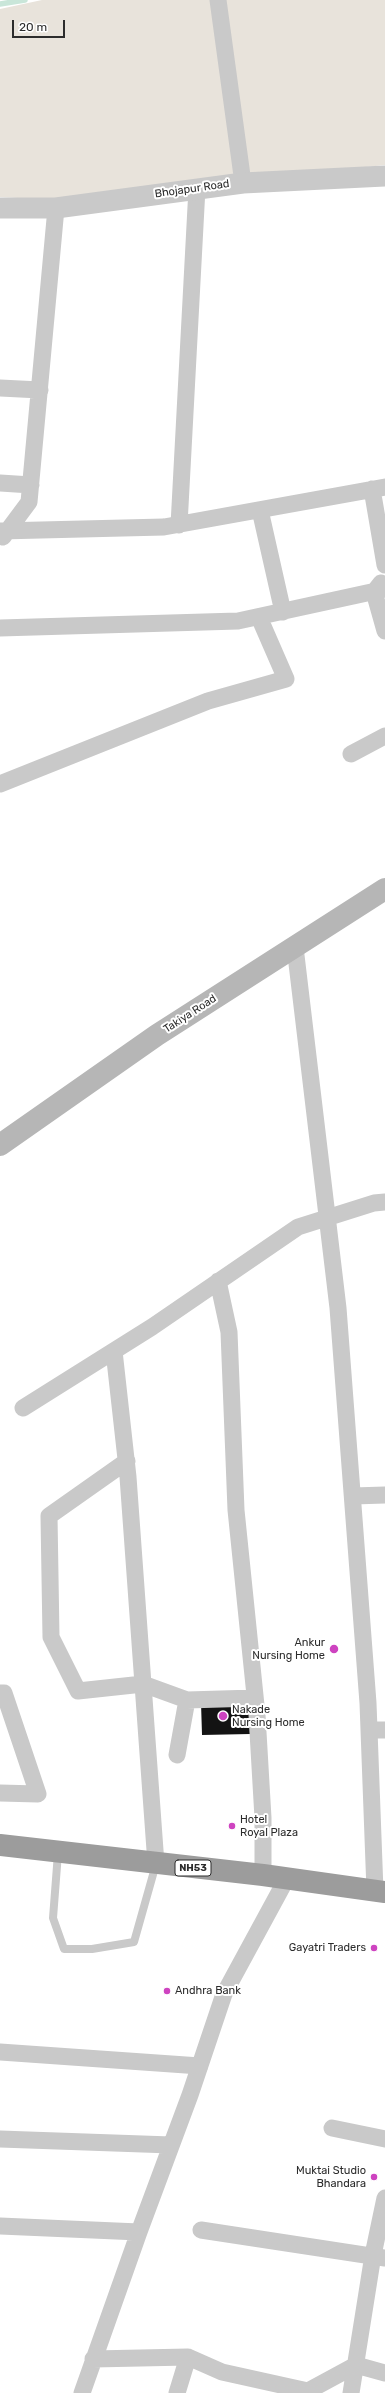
<!DOCTYPE html>
<style>
body{margin:0}
#map{position:relative;width:385px;height:2393px;overflow:hidden;background:#fff;font-family:Rubik,sans-serif}
canvas{display:block}
.scale{position:absolute;left:12px;top:20px;width:53px;height:18px;box-sizing:border-box;border:2px solid #2c2c2c;border-top:0;padding-left:5px;font-size:12px;line-height:14px;white-space:nowrap;color:#2c2c2c;-webkit-text-stroke:3px #fff;paint-order:stroke}
</style>
<div id="map">
<canvas width="385" height="2393"></canvas>
<div class="scale">20 m</div>
</div>
<script>
const context = document.querySelector('canvas').getContext('2d');
context.lineJoin = 'round';
function fill(path, color) {
  context.fillStyle = color;
  context.fill(path, 'evenodd');
}
function toPath(rows) {
  const path = new Path2D();
  for (const r of rows) {
    path.moveTo(r[0], r[1]);
    for (let i = 2; i < r.length; i += 2) path.lineTo(r[i], r[i + 1]);
  }
  return path;
}
function stroke(path, color, width, dash) {
  context.strokeStyle = color;
  context.lineWidth = width;
  context.lineCap = dash ? 'butt' : 'round';
  context.setLineDash(dash || []);
  context.stroke(path);
}
function label(font, color, halo, rows, align = 'center') {
  context.font = font + ' Rubik,sans-serif';
  context.lineWidth = 4;
  context.setLineDash([]);
  context.textBaseline = 'middle';
  context.strokeStyle = halo;
  context.fillStyle = color;
  for (const [text, x, y, turn = 0] of rows) {
    context.save();
    context.translate(x, y);
    context.rotate((+turn || 0) * Math.PI / 180);
    context.textAlign = isNaN(turn) ? turn : align;
    if (halo) context.strokeText(text, 0, 0);
    context.fillText(text, 0, 0);
    context.restore();
  }
}
fill(toPath([
 [42,0,385,0,385,165,54,200,0,197,0,9]
]), '#e8e3db');
stroke(toPath([
 [0,4,25,0]
]), '#c9e6d9', 5.5);
fill(toPath([
 [249,1701,250,1734,202,1735,201,1703]
]), '#131313');
stroke(toPath([
 [58,1853,53,1918,64,1949,92,1949,134,1942,156,1864]
]), '#c9c9c9', 8);
stroke(toPath([
 [218,0,243,183],
 [0,388,40,390],
 [0,483,31,485],
 [372,489,385,565],
 [260,510,283,612],
 [179,525,197,188],
 [0,531,164,527,385,487],
 [3,537,29,502,56,208],
 [381,583,374,592,385,631],
 [0,628,238,621,385,589],
 [351,754,385,736],
 [0,784,208,701,286,679,259,617],
 [295,947,338,1308,368,1703,375,1891],
 [218,1281,229,1332,236,1510,257,1715,263,1818,263,1875],
 [114,1351,128,1477,156,1864],
 [23,1408,152,1327,298,1227,374,1203,385,1202],
 [127,1461,49,1516,51,1637,78,1691,143,1684,187,1700,177,1755],
 [353,1496,385,1495],
 [0,1693,4,1693,38,1794,0,1793],
 [187,1700,255,1698],
 [369,1730,385,1730],
 [0,2052,200,2066],
 [332,2128,385,2139],
 [0,2139,171,2145],
 [0,2226,139,2232],
 [201,2230,385,2258],
 [93,2359,188,2357],
 [82,2393,139,2232,190,2095,224,1994,287,1878],
 [177,2393,188,2357,222,2372,308,2391,356,2365,385,2373],
 [351,2393,373,2255,385,2198]
]), '#c9c9c9', 17);
stroke(toPath([
 [0,208,56,208,243,183,385,176]
]), '#c9c9c9', 21);
stroke(toPath([
 [0,1145,157,1035,385,889]
]), '#b6b6b6', 22);
stroke(toPath([
 [0,1845,263,1875,385,1892]
]), '#9c9c9c', 22);
for (const [x, y, r, color] of [
 [334,1649,5,"#ce43c0"],
 [223,1716,5,"#ce43c0"],
 [232,1826,4,"#ce43c0"],
 [374,1948,4,"#ce43c0"],
 [167,1991,4,"#ce43c0"],
 [374,2177,4,"#ce43c0"]
]) {
  const dot = new Path2D();
  dot.arc(x, y, r, 0, 2 * Math.PI);
  context.fillStyle = color;
  context.fill(dot);
  stroke(dot, '#fff', 1.5);
}
for (const [x, y, w] of [
 [193,1868,36]
]) {
  const box = new Path2D();
  box.roundRect(x - w / 2, y - 8, w, 16, 3);
  context.fillStyle = '#fff';
  context.fill(box);
  stroke(box, '#2c2c2c', 1);
}
label('bold 10px', '#2c2c2c', null, [
 ["NH53",193,1868]
]);
label('11px', '#2c2c2c', '#fff', [
 ["Bhojapur Road",192,189,-8],
 ["Takiya Road",190,1014,-33]
]);
label('11px', '#2c2c2c', '#fff', [
 ["Ankur",325,1643],
 ["Nursing Home",325,1656],
 ["Nakade",232,1710,"left"],
 ["Nursing Home",232,1723,"left"],
 ["Hotel",240,1820,"left"],
 ["Royal Plaza",240,1833,"left"],
 ["Gayatri Traders",366,1948],
 ["Andhra Bank",175,1991,"left"],
 ["Muktai Studio",366,2171],
 ["Bhandara",366,2184]
], 'right');
</script>
